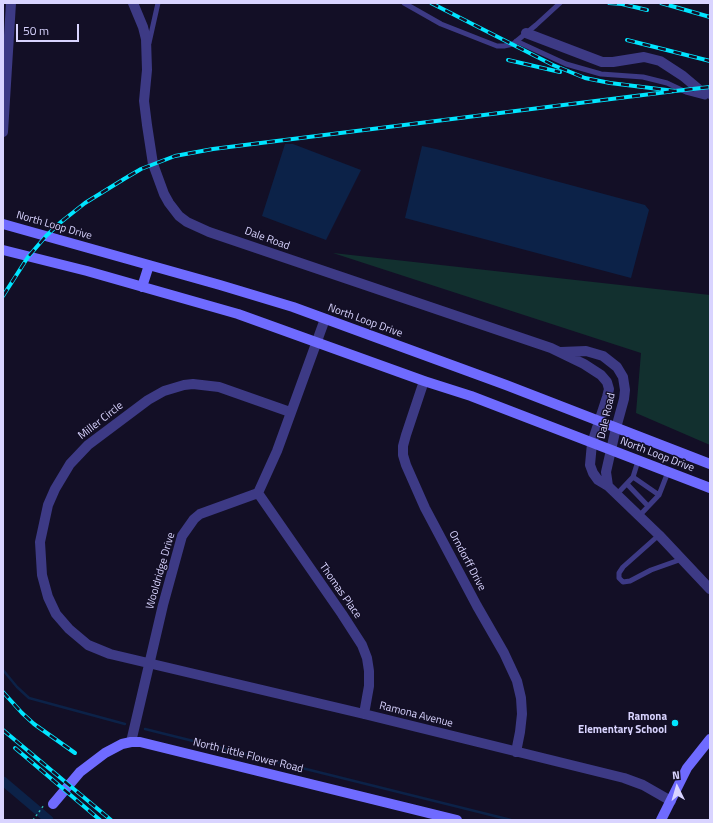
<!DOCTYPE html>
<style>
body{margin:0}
#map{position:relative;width:713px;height:823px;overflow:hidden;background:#130f26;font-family:"Titillium Web",sans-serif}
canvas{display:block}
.frame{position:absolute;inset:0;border:4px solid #d9d4ff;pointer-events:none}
.north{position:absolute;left:657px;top:767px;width:40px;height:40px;-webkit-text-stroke:3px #130f26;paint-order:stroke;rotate:355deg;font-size:11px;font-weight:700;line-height:16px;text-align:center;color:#d9d4ff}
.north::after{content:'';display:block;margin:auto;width:14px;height:18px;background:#d9d4ff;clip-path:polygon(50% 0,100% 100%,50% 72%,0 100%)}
.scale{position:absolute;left:16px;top:24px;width:63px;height:18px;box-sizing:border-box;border:2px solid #d9d4ff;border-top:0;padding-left:5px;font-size:12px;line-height:14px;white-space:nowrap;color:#d9d4ff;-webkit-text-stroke:3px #130f26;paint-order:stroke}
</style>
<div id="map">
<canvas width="713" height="823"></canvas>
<div class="frame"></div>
<div class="north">N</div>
<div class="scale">50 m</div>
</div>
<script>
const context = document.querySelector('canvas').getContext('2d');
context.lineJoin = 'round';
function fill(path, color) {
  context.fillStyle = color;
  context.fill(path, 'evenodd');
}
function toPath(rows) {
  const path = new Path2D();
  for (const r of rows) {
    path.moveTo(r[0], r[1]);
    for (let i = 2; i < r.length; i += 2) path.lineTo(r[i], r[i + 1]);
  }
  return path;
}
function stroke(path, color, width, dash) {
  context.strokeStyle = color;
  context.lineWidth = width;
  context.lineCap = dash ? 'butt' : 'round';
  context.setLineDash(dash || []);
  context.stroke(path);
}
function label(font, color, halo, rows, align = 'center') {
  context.font = font + ' "Titillium Web",sans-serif';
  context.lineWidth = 3;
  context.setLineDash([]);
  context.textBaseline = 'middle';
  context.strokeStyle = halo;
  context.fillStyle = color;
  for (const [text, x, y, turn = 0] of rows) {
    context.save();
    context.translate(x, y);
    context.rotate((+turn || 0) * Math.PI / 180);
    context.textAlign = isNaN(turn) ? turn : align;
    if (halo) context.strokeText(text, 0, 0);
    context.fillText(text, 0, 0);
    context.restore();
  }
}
fill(toPath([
 [333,253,710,295,710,445,636,413,641,353]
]), '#12302f');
fill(toPath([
 [285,144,293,144,361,170,326,240,262,216],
 [422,146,436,149,645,205,649,210,631,278,405,218]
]), '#0c2248');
stroke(toPath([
 [3,670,17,687,29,698,125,724],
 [145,729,511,820]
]), '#0c2248', 2.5);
stroke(toPath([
 [3,781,49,820]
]), '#0c2248', 9);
stroke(toPath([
 [33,820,44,805]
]), '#2fb8b0', 1.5, [2, 3]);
stroke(toPath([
 [404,3,441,24,497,46,504,46,513,44,536,25,560,3],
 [516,41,566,64,601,74,643,77,667,83,686,92,705,97],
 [149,43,158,3],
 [633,477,659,495],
 [627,484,648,506],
 [617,494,633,477,638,461],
 [639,516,659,495,668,472],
 [659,535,623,567,619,573,619,578,623,582,630,581,651,570,682,559]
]), '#3d3a85', 5);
stroke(toPath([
 [133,3,143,27,146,39,147,70,144,101,147,125,153,164,164,194,169,203,179,216,187,222,209,232,551,348,584,364,601,375,607,382,609,389,607,397,592,443,590,465,593,473,598,480,608,486,659,535,710,589],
 [526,33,602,62,613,62,644,57,660,61,683,76,702,92,710,94],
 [3,132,11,3],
 [561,352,586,351,603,356,617,367,623,377,625,390,624,399,616,428,606,472,608,486],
 [424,381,406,435,403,446,403,455,406,465,425,508,477,606,504,653,517,681,521,698,522,714,520,732,516,752],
 [290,412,219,387,193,384,184,385,164,391,148,400,88,445,70,464,55,489,48,505,40,542,42,575,48,597,56,614,69,629,88,645,110,654,364,714,624,778,643,785,671,801],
 [258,493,342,614,362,645,367,658,369,671,369,686,364,714],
 [131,742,163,605,182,536,194,519,200,514,258,493,277,451,325,319]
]), '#3d3a85', 10);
stroke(toPath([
 [3,224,220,285,293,307,506,385,710,464],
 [3,250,87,271,238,314,424,381,471,396,710,488],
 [142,287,149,265],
 [53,804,80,772,105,753,122,744,131,742,140,742,457,820],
 [661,820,687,768,710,739]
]), '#6f6bff', 10);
const rail = toPath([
 [431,3,553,65,585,78,610,83,675,91,710,87],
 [609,3,622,4,647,10],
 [661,3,710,17],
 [627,40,710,61],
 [508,60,560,72],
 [3,296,28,257,46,236,61,222,85,203,124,179,141,169,175,156,213,149,675,91],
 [3,692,22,713,34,724,75,753],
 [3,730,111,820],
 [15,748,100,820]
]);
stroke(rail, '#00e5ff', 4);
stroke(rail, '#130f26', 2.5, [8]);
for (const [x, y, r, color] of [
 [675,723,4,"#00e5ff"]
]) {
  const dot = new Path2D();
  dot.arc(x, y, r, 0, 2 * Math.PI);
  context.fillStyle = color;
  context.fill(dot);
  stroke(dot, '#130f26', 1.5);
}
label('11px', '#d9d4ff', '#130f26', [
 ["North Loop Drive",54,226,16],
 ["Dale Road",267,239,20],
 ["North Loop Drive",365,321,20],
 ["Dale Road",607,416,-77],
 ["Miller Circle",101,421,-38],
 ["North Loop Drive",657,455,21],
 ["Orndorff Drive",467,561,62],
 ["Wooldridge Drive",161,571,-74],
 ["Thomas Place",340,591,55],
 ["Ramona Avenue",416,715,14],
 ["North Little Flower Road",248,756,14]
]);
label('bold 11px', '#d9d4ff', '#130f26', [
 ["Ramona",667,717],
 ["Elementary School",667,730]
], 'right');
</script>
